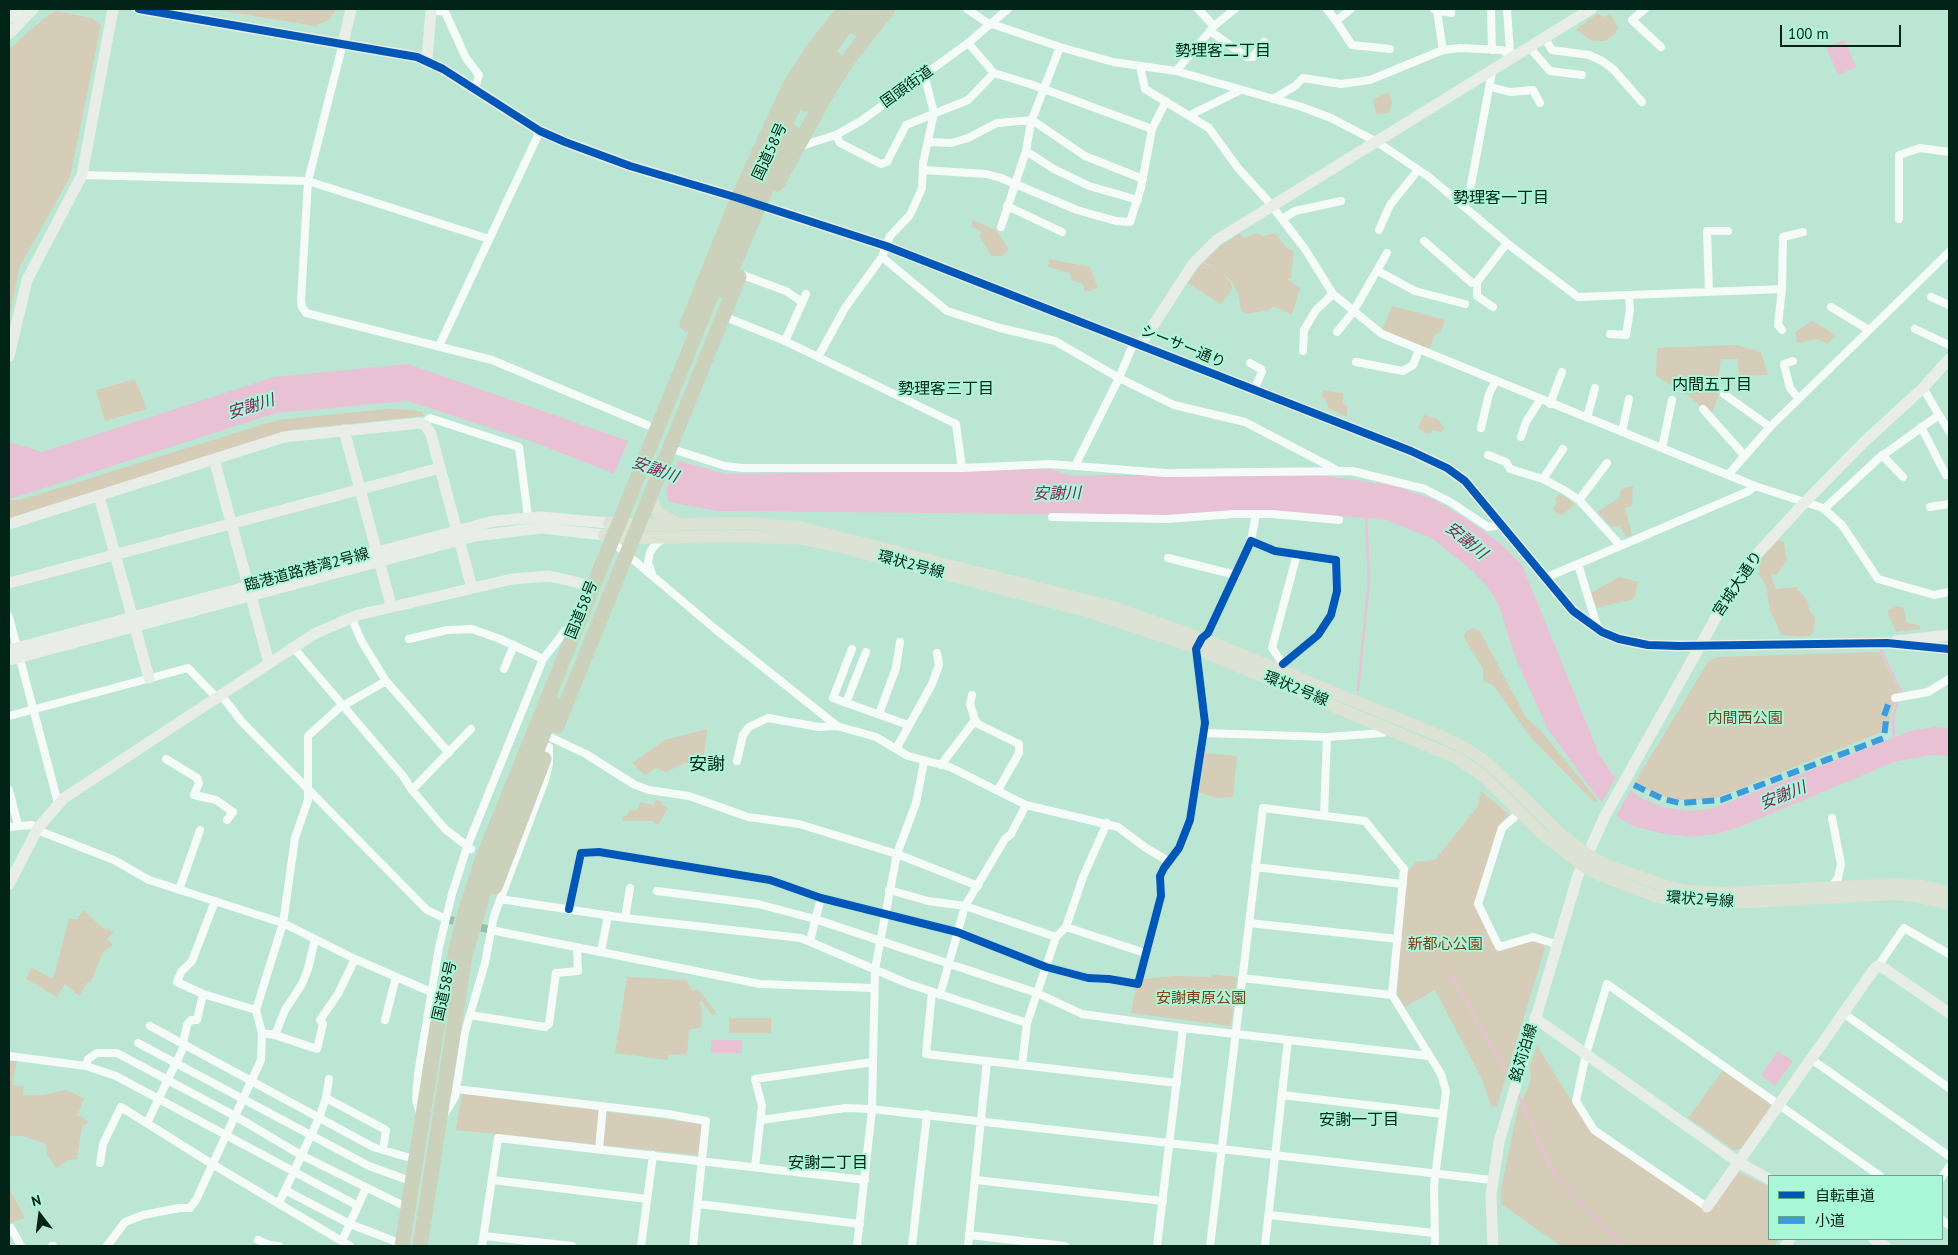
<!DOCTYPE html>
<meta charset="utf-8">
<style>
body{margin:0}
#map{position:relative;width:1958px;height:1255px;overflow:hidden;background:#bce6d4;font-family:"PT Sans","Noto Sans JP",sans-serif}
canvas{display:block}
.frame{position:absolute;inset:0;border:10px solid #022318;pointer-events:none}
.legend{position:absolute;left:1768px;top:1175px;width:175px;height:65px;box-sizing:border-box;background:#aaf7d8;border:1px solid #67a28b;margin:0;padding:6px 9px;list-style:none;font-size:15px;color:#022318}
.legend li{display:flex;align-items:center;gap:10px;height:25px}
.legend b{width:25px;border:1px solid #67a28b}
.north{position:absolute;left:15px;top:1190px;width:50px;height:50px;-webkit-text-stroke:4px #aaf7d8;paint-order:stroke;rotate:345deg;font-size:14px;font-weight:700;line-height:20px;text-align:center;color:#022318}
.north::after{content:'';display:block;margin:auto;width:18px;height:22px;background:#022318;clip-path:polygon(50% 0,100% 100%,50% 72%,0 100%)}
.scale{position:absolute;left:1780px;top:25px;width:121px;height:22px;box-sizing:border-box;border:2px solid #022318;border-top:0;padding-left:6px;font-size:15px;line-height:18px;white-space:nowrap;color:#022318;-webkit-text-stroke:4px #aaf7d8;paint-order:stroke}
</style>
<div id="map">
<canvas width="1958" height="1255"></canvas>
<div class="frame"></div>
<ul class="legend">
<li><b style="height:6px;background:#0057b8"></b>自転車道</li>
<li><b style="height:6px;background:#399cdf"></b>小道</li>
</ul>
<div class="north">N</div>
<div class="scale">100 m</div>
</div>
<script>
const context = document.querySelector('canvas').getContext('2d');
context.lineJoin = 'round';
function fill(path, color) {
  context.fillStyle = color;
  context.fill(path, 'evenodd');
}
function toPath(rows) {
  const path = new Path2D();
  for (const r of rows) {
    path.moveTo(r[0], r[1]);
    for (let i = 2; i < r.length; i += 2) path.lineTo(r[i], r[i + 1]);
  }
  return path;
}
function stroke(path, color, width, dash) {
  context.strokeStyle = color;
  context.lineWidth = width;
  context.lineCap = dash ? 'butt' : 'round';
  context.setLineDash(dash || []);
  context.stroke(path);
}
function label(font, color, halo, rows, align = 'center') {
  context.font = font + ' "PT Sans","Noto Sans JP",sans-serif';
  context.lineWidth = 4;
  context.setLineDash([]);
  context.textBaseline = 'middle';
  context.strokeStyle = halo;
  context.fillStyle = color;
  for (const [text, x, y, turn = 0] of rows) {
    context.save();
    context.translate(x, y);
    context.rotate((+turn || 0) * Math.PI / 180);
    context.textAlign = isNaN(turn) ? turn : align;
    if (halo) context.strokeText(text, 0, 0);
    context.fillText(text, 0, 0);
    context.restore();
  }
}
fill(toPath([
 [210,9,337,9,329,20,315,26],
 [56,11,92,18,101,25,70,177,19,268,9,319,9,49,48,15],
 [1598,13,1604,18,1610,13,1618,27,1615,34,1605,41,1592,41,1576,30],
 [1389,92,1392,102,1389,113,1376,114,1373,99],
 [973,220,996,230,1009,250,1002,256,991,256,980,237,981,231,971,227],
 [1240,233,1244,238,1257,233,1263,236,1274,233,1288,249,1294,251,1291,278,1287,279,1300,288,1292,315,1273,306,1270,310,1245,314,1241,310,1238,294,1232,282,1219,269,1231,283,1232,290,1221,304,1187,283,1202,263,1216,268,1203,262,1219,247],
 [1049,259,1090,267,1098,288,1085,292,1083,284,1071,280,1070,273,1048,267],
 [1392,306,1445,320,1441,332,1435,334,1429,350,1382,330],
 [1812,321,1836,335,1827,344,1818,339,1797,343,1795,332],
 [1736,345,1761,352,1768,375,1739,376,1738,359,1721,359,1716,392,1719,395,1711,415,1688,395,1656,376,1657,348],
 [135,379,147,409,105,421,96,390],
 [1323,390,1343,393,1343,403,1347,406,1347,417,1328,408,1326,400,1322,397],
 [387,409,414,410,422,412,424,416,290,430,11,519,9,516,9,500,20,500,277,420],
 [1424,415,1438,419,1444,428,1442,432,1432,430,1431,434,1425,433,1418,428],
 [1633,486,1632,506,1625,508,1632,535,1626,537,1620,526,1612,527,1597,512,1619,498,1621,489],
 [1558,494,1568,498,1575,505,1562,515,1557,514,1553,509,1557,502,1555,499],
 [1781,540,1784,543,1787,560,1779,571,1776,575,1772,574,1771,577,1776,589,1796,587,1807,600,1810,612,1815,616,1814,632,1809,636,1798,637,1781,635,1770,610,1766,585,1759,574,1760,560,1777,541],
 [1619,577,1638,582,1634,599,1596,608,1591,593],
 [1897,606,1903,607,1907,623,1919,625,1921,629,1896,632,1887,611],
 [1473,628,1480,631,1525,716,1542,732,1598,801,1594,802,1532,739,1493,685,1483,681,1483,669,1464,637,1466,631],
 [1880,652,1899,691,1896,702,1890,713,1889,729,1719,797,1695,801,1671,799,1644,788,1635,782,1708,662,1718,657],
 [707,729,703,764,685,763,666,772,656,768,645,775,632,763,665,740],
 [1205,753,1237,756,1233,797,1216,798,1199,792],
 [1481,791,1509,814,1498,827,1475,904,1498,951,1531,941,1543,944,1545,948,1497,1107,1491,1106,1482,1079,1435,990,1405,1007,1397,995,1404,876,1416,862,1435,860,1478,806],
 [656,800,661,802,662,805,668,808,658,825,652,821,623,821,623,817,628,814,629,810,638,810,640,802,654,805],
 [83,910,104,929,114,931,107,939,113,945,103,952,91,982,87,983,79,996,65,984,57,997,26,979,31,967,53,979,69,919,78,919],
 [1212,974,1237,977,1231,1026,1131,1013,1136,987,1142,979,1175,976,1210,977],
 [627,977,686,980,693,991,698,989,717,1014,712,1015,702,1001,699,1002,702,1008,702,1027,689,1030,687,1054,668,1055,668,1060,615,1053],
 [729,1018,771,1018,771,1033,729,1033],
 [1537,1046,1588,1127,1708,1211,1735,1172,1739,1172,1769,1187,1769,1239,1779,1239,1774,1246,1561,1246,1501,1204,1501,1189,1518,1107,1528,1089,1531,1077,1530,1065],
 [9,1061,17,1061,12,1085,24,1086,23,1095,43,1095,66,1090,84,1098,77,1116,83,1117,88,1123,82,1126,77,1159,69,1160,56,1168,47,1154,46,1144,23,1136,9,1136],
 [1724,1069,1769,1102,1770,1108,1743,1148,1734,1150,1688,1118],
 [462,1093,703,1124,698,1155,456,1130],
 [9,1188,25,1218,10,1223,9,1220]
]), '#d5cdb7');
fill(toPath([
 [1845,40,1856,67,1838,75,1826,47],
 [408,364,628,441,679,461,725,474,1051,469,1068,475,1318,475,1392,485,1433,499,1468,520,1501,544,1522,565,1599,754,1613,775,1639,797,1662,807,1688,811,1714,808,1913,730,1937,727,1949,728,1949,756,1931,755,1894,762,1739,827,1716,834,1690,837,1661,833,1633,826,1619,818,1598,798,1547,728,1516,659,1499,606,1489,589,1474,572,1433,539,1383,519,1264,511,1157,515,718,511,669,502,610,472,533,442,408,401,276,413,13,498,9,497,9,442,42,452,274,377],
 [711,1040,742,1040,742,1053,711,1053],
 [1778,1051,1793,1061,1775,1086,1761,1075]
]), '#e8c1d5');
fill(toPath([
 [629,439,679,459,666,491,669,503,613,476],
 [1617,775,1632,788,1615,818,1601,804]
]), '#bce6d4');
stroke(toPath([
 [1881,650,1901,691,1893,718,1894,739],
 [1358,690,1369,581,1366,517],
 [1450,974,1512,1082],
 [1518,1094,1553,1173,1624,1246]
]), '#e8c1d5', 2.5);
stroke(toPath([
 [446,919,491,930]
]), '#97bfae', 8, [8, 4]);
stroke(toPath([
 [967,9,986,22,1060,47,1113,62,1176,71,1302,107,1331,118,1377,142,1429,177,1513,248,1578,297,1782,289,1783,237,1803,232],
 [1198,9,1214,26,1210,31],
 [1327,9,1336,21,1351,9],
 [1434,9,1451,13,1451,9],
 [1491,9,1492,50],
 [1507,9,1510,53],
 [1645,9,1632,20,1661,47],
 [431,10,445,12,466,58,479,75,475,89],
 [1437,11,1443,50],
 [1336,21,1352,45,1390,49],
 [1214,26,1235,9],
 [1545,39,1552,50,1589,55,1602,61,1613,69,1642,102],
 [343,43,308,181,301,300,302,307,306,313,492,360,647,425],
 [968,43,994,73,1033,85,1152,129],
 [1530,48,1550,71,1582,75],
 [1140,66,1145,89,1209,128,1238,168,1268,201,1305,249,1333,294,1382,334,1755,486,1823,508,1842,525,1878,579,1934,595,1949,592],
 [1176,71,1210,31,1247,57,1253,57,1264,42],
 [924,74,934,113,923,163,922,188,910,215,890,236,882,257,947,311,1000,328,1055,341,1119,378,1174,405,1245,422,1335,469],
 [1491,87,1510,92,1533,90,1540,103],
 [1273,99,1295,86,1303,78,1341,84,1370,80,1443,50,1460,48,1502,50,1514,58],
 [1190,115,1241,90],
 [836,135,840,143,881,164,887,162,906,125,968,100,994,73],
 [929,142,951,143,968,138,997,123,1032,120,1085,156,1143,179],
 [798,147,836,135,861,121,968,43,1008,9],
 [1026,151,1054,169,1089,186,1138,200],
 [923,170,986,174,1001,178,1077,210,1116,221,1130,222,1141,188,1152,129,1166,101],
 [82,175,308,181,489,239],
 [1461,204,1470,190,1492,72],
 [1007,206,1062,232],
 [1282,219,1295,211,1341,201],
 [1899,219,1899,155,1920,148,1949,152],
 [1001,227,1026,151,1031,122,1060,47],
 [1379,230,1390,205,1418,170],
 [1424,241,1472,283,1477,282,1507,243],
 [1378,271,1415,291,1465,304],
 [740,274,786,291,802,302],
 [1477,282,1477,296,1493,307],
 [1782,289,1778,325,1782,330],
 [1709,292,1707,231,1728,231],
 [1931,297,1949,305],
 [1831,307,1869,330],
 [723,316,785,341,956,424,962,468],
 [1915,329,1949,345],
 [1337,332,1353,312,1387,253],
 [1610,334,1626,335,1630,310,1629,296],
 [785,341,806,294],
 [439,346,540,131],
 [1303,351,1304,330,1316,310,1333,294],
 [818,357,845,308,882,257],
 [1793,361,1784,364,1790,388,1799,399],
 [1356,362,1403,371,1413,365,1419,350],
 [1250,363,1261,369,1262,372,1254,390],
 [1923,388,1939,415],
 [1724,394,1770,427],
 [1550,404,1562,372],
 [1703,409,1744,455],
 [1587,418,1595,388],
 [423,424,430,418,519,447,528,517],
 [1921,427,1946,475],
 [1481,428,1489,394,1496,380],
 [1622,432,1629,399],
 [1521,437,1526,422,1540,400],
 [669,448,725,466,743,468,962,468,1050,464,1166,473,1352,471,1425,489,1452,503,1488,527,1495,526,1500,521],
 [1662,448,1672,400],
 [1488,455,1506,462,1510,469,1543,479,1564,490,1579,500,1620,545],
 [1882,455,1903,477],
 [1075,466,1119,378,1134,342],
 [1728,475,1770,427,1949,252],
 [1543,479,1563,449],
 [1579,500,1607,463],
 [1930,507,1949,504],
 [1824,509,1879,458,1939,415,1949,431],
 [1052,517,1167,519,1234,514,1272,514,1339,520],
 [610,540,714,628,837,726,876,737,908,756,950,767,1026,805,1118,827,1146,848,1168,861],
 [1251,541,1256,514],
 [1168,558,1236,575],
 [1578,564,1598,629],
 [652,574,648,562,650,552,656,544,665,538],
 [1545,578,1749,491,1755,486],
 [9,617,58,803],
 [351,617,362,642,386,681,449,753],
 [409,639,447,630,472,629,500,639,543,659],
 [293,647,403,776,412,790,445,829,471,849],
 [852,649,833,698,908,725],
 [1281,667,1283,664,1272,648,1297,554],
 [504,669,514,645],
 [972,695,970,704,975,720,978,724,1019,744,1019,753,998,790],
 [1895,698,1928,692,1949,679],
 [846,703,866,652],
 [879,714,896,668,900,642],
 [9,716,188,668,213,694,225,700,242,722,427,910,446,919],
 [1205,733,1327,737,1383,733,1386,726],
 [552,738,586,754,635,785,649,790,689,796,748,817,799,824,897,854,978,886],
 [896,749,932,684,939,665,937,653],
 [166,759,197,778,199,783,194,795,216,800,233,812,227,820],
 [737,761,743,735,749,727,768,718,819,727,837,726],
 [941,765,975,720],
 [9,790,18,825],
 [412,790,471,729],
 [1521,811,1502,828,1478,904,1499,947,1533,937,1556,944],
 [1324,815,1327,737],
 [9,827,32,825,42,832,114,860,149,880,283,923,355,959,431,992],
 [1255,867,1403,884],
 [1831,887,1838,878,1841,864,1832,818],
 [179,890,200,830],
 [889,890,928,901,965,906,1056,937],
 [657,891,758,904,815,919,1037,993,1082,1014,1183,1028,1429,1056],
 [500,899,625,918,801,938,909,984,1027,1023],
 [215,901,192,961,181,972,177,982,203,994,256,1010],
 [569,909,581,853,599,852,770,880,821,898,957,932,1046,967,1088,978,1109,979,1138,984,1161,896,1160,876,1164,868,1179,848,1190,820,1205,723,1196,649,1202,638,1208,633,1251,541,1275,551,1336,560,1337,591,1331,615,1318,635,1283,664],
 [625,918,630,888],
 [1249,923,1398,939],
 [1066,927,1145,953],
 [491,930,760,984,874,988],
 [810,941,821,898],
 [601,951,608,916],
 [1878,966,1904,928,1949,954],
 [1242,978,1392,995],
 [932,992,926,1054,1177,1083],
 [940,995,965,906,1005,839,1011,834,1026,805],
 [1843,1013,1949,1088],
 [470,1015,545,1027,549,1024,556,973,578,971,577,948],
 [385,1020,396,977],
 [150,1026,373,1147,417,1160],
 [262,1033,275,1035,317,1049,323,1024,320,1020,338,994,355,959],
 [275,1035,285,1010,302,984,308,969,315,939],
 [138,1043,369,1166,413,1182],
 [183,1043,187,1025,191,1020,197,1020,203,994],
 [9,1056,86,1066,116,1076,358,1206],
 [1811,1059,1949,1156],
 [1022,1065,1027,1023,1056,937,1066,927,1083,877,1107,823],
 [86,1066,88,1059,97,1053,117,1053,235,1116,301,1155,408,1208],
 [329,1079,326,1098,386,1130,383,1150],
 [456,1089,668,1114,706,1121,693,1246],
 [1282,1095,1443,1114],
 [420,1114,416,1100,418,1074,439,947,452,894,467,847,543,659,565,631],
 [444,1115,455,1097,465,1032,485,963,494,916,545,780,549,764,549,747],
 [761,1120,845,1108,872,1109,1492,1180],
 [147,1123,185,1044],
 [599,1149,603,1106],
 [100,1163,103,1144,121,1107,212,1164,350,1246],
 [755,1167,762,1106,755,1079,873,1062],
 [1942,1177,1949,1167],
 [493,1180,647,1199],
 [976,1180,1163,1201],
 [285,1190,350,1224,402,1244],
 [279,1203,319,1118,326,1098],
 [699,1204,860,1224],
 [1707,1207,1594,1130,1576,1101,1586,1054,1607,984,1880,1176],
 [1269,1215,1434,1233],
 [1942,1220,1949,1225],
 [11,1228,21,1246],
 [969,1235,1065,1246],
 [484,1236,572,1246],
 [258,1240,270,1245,279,1246],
 [342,1241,366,1188],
 [52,1246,53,1246],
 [107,1246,125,1222,143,1215,179,1208,190,1208,196,1200,261,1060,262,1033,256,1010,283,923,295,838,308,800,308,736,339,708,386,681],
 [482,1246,498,1138,865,1180],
 [641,1246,653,1155],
 [857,1246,872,1109,875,969,897,854,916,803,924,762],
 [912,1246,927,1114],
 [968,1246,987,1061],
 [1157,1246,1183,1028],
 [1210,1246,1263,808,1365,821,1404,869,1392,995,1441,1074,1446,1091,1434,1185,1435,1246],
 [1265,1246,1288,1040]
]), '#f5fbf9', 8);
stroke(toPath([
 [139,9,417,57,443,69,540,131,565,142,630,166,738,198,886,246,1411,451,1447,468,1465,481,1573,611,1602,632,1619,639,1648,645,1679,646,1887,643,1949,649],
 [9,18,18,9],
 [9,34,33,9],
 [343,43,351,9],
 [427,60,431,9],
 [1141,344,1193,264,1217,240,1591,9],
 [9,356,27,280,82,175,113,9],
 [344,430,391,605],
 [214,459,269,663],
 [99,496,149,678],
 [9,524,284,437,420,423,425,425,431,434,472,588],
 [9,583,440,468],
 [1896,641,1949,635],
 [9,650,494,521,540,517,609,523],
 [9,660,475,536,542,528,604,535],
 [9,884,38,828,64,798,314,634,358,615,512,579,549,576,584,584],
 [1535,1018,1738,1162,1769,1179],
 [1707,1207,1875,968,1878,966,1885,969,1949,1013],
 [1874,1239,1885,1246],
 [1493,1246,1491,1195,1499,1142,1578,875,1605,816,1738,578,1758,553,1805,502,1864,442,1923,388,1949,359],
 [1785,1246,1790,1239]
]), '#e8eee7', 11);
stroke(toPath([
 [650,497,658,513,675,522],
 [609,523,640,525,749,523,803,528,1113,607,1213,643,1438,735,1465,748,1489,764,1563,836,1587,854,1604,864,1662,885,1685,891,1728,893,1895,884,1920,886,1949,892],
 [604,535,635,538,736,536,803,539,837,546,1086,611,1183,643,1457,758,1482,775,1541,833,1582,865,1599,875,1658,897,1683,901,1730,903,1894,894,1915,896,1949,904]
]), '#dce2d4', 12);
stroke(toPath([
 [856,28,871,9],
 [805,104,834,58],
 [777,184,830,88,850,57,888,9],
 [723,290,791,131],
 [687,324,738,198,790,85,812,51,845,9],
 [557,726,739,277],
 [495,887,544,759],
 [402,1246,437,1027,466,909,482,860,768,156,810,75,859,9],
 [420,1246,465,956,493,861,555,705]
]), '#cbd1ba', 15);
stroke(toPath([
 [1634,785,1663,799,1680,803,1721,800,1884,738,1886,720,1884,716,1890,699]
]), '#399cdf', 6, [12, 6]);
stroke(toPath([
 [139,9,417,57,443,69,540,131,565,142,630,166,738,198,886,246,1411,451,1447,468,1465,481,1573,611,1602,632,1619,639,1648,645,1679,646,1887,643,1949,649],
 [569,909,581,853,599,852,770,880,821,898,957,932,1046,967,1088,978,1109,979,1138,984,1161,896,1160,876,1164,868,1179,848,1190,820,1205,723,1196,649,1202,638,1208,633,1251,541,1275,551,1336,560,1337,591,1331,615,1318,635,1283,664]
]), '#0057b8', 8);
label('15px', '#022318', '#aaf7d8', [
 ["国頭街道",907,87,-36],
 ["国道58号",770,152,-65],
 ["シーサー通り",1183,347,22],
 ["環状2号線",911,565,15],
 ["臨港道路港湾2号線",307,570,-15],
 ["宮城大通り",1738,584,-56],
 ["国道58号",582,610,-68],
 ["環状2号線",1296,689,22],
 ["環状2号線",1700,900,4],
 ["国道58号",445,991,-77],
 ["銘苅泊線",1524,1053,-73]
]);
label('15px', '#7f3e18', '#aaf7d8', [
 ["内間西公園",1745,719],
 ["新都心公園",1445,945],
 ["安謝東原公園",1201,999]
]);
label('16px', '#022318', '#aaf7d8', [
 ["勢理客二丁目",1223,51],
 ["勢理客一丁目",1501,198],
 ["内間五丁目",1712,385],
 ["勢理客三丁目",946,389],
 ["安謝一丁目",1359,1120],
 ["安謝二丁目",828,1163]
]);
label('italic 16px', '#7b2859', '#aaf7d8', [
 ["安謝川",251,407,-17],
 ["安謝川",655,470,19],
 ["安謝川",1057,494,-1],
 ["安謝川",1466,541,39],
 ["安謝川",1783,796,-22]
]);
label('18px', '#022318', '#aaf7d8', [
 ["安謝",707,765]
]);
</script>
